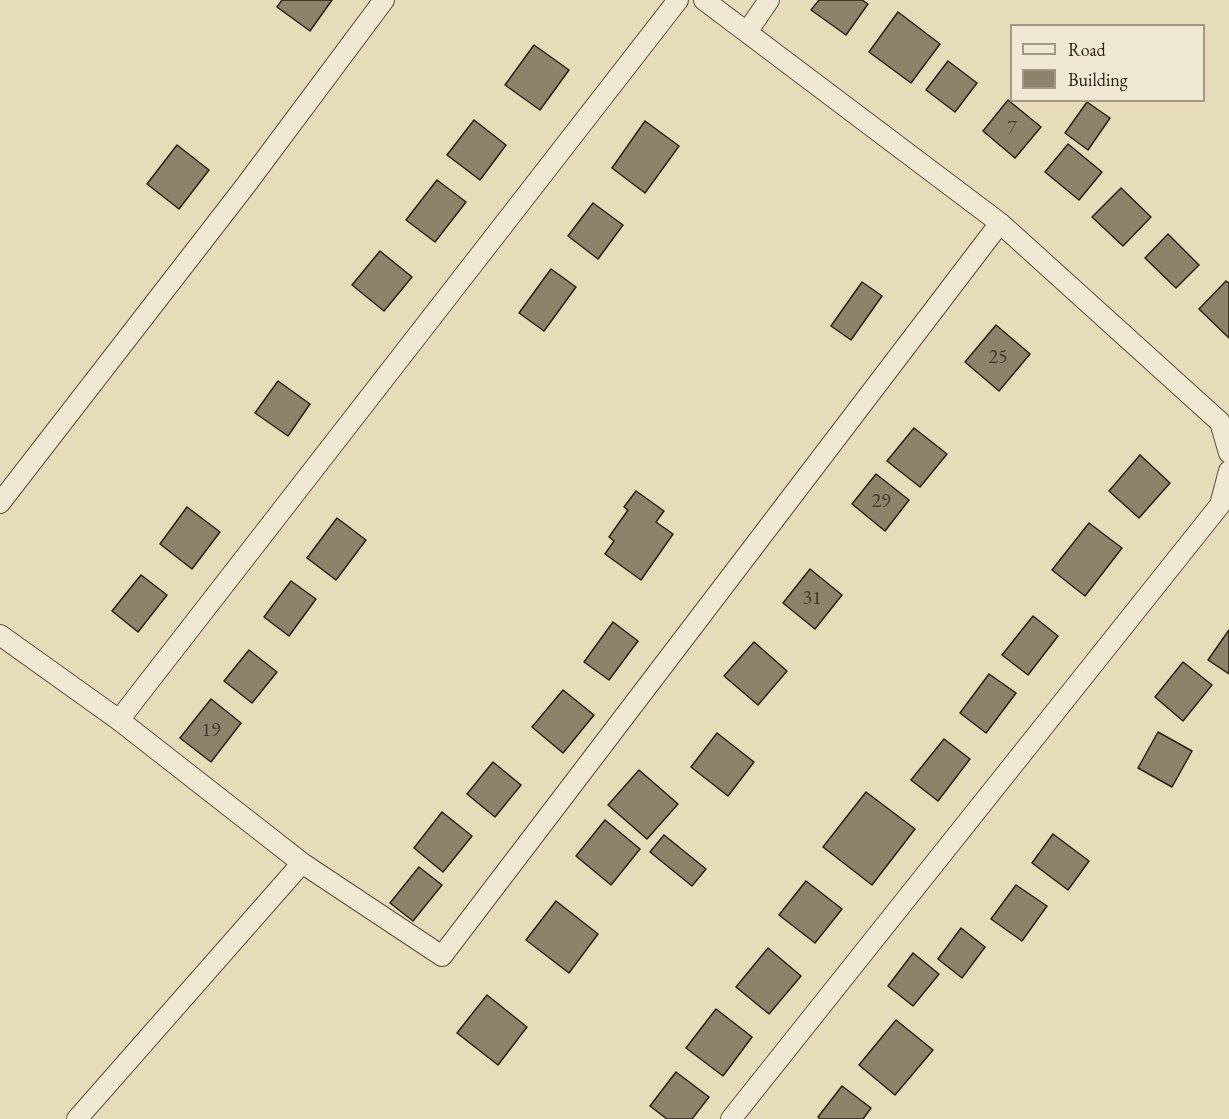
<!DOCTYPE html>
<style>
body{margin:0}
#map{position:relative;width:1229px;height:1119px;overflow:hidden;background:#e6dcb9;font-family:"EB Garamond",serif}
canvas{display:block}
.legend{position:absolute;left:1010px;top:24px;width:195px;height:78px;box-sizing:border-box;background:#efe8d2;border:2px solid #a19886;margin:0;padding:8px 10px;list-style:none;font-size:18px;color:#2d2015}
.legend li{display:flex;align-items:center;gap:12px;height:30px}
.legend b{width:30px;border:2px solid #a19886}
</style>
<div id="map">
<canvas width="1229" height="1119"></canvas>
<ul class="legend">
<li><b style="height:8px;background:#efe8d2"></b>Road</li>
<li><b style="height:16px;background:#8d826a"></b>Building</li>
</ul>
</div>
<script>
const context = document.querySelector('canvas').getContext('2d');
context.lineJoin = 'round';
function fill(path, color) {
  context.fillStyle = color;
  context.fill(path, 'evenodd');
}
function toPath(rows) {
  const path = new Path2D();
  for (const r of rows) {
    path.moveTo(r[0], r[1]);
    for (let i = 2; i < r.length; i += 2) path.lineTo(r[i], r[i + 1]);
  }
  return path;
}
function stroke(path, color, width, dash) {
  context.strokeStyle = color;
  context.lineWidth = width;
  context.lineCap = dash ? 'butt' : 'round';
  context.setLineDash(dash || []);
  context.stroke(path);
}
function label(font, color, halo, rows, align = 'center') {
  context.font = font + ' "EB Garamond",serif';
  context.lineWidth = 4.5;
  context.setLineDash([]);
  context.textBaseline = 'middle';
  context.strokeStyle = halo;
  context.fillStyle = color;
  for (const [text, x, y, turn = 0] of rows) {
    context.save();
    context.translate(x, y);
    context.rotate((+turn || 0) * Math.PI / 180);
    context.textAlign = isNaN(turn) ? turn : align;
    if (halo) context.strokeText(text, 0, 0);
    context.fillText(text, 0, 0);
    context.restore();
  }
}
const building = toPath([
 [282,0,332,0,310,31,277,7,282,0],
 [819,0,862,0,868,4,846,35,811,10,819,0],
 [898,12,940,44,911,83,869,52,898,12],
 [534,45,569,70,540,110,505,85,534,45],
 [948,61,977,83,955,112,926,90,948,61],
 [1008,100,1041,127,1015,158,983,131,1008,100],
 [1087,102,1110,118,1088,150,1065,133,1087,102],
 [474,120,506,145,480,180,447,155,474,120],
 [645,121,679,146,645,193,612,168,645,121],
 [1068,144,1102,172,1079,200,1045,172,1068,144],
 [177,145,209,170,179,209,147,184,177,145],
 [437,180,466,202,435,242,406,220,437,180],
 [1121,188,1151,217,1123,246,1092,217,1121,188],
 [593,203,623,225,598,259,568,236,593,203],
 [1168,234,1199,265,1176,288,1145,258,1168,234],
 [380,251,412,277,384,311,352,285,380,251],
 [551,269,576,287,544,331,519,313,551,269],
 [1226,281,1229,283,1229,338,1199,309,1226,281],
 [862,282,882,296,851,340,831,326,862,282],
 [996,325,1030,354,999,391,965,362,996,325],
 [278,381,310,404,288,436,255,413,278,381],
 [914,428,947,454,920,487,887,461,914,428],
 [1140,455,1170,483,1139,518,1109,491,1140,455],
 [876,474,909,500,885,531,852,504,876,474],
 [636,491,664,511,656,522,673,534,641,580,605,554,614,541,609,537,628,510,624,507,636,491],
 [187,507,220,532,192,569,160,544,187,507],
 [337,518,366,540,336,580,307,558,337,518],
 [1089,523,1122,548,1085,596,1052,570,1089,523],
 [810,569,842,595,815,629,783,603,810,569],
 [141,575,167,595,138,632,112,611,141,575],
 [291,581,316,599,289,636,264,617,291,581],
 [1033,616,1058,636,1028,675,1002,655,1033,616],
 [613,622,638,641,609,680,584,662,613,622],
 [1229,630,1229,674,1208,660,1229,630],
 [754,642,787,671,758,705,724,676,754,642],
 [249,650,277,672,252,703,224,681,249,650],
 [1183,662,1212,685,1183,721,1155,697,1183,662],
 [989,674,1016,693,986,733,960,713,989,674],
 [563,690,594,715,563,753,532,727,563,690],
 [211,699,241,723,211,762,180,738,211,699],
 [1158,732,1192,751,1172,787,1138,768,1158,732],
 [717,733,754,762,728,796,691,767,717,733],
 [944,739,970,759,938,801,911,780,944,739],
 [493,762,521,785,495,817,467,794,493,762],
 [639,770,678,804,647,839,608,805,639,770],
 [866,792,915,829,872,885,823,847,866,792],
 [442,812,472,836,443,872,414,848,442,812],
 [605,820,640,849,611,885,576,856,605,820],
 [1053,834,1089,861,1068,890,1032,863,1053,834],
 [664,835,706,869,692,886,650,852,664,835],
 [419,867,442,885,413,921,390,903,419,867],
 [806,881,842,909,815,943,779,915,806,881],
 [1016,885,1047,906,1022,941,991,919,1016,885],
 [556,901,598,934,569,973,526,940,556,901],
 [961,928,985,947,962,978,938,959,961,928],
 [768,948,801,976,769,1014,736,987,768,948],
 [913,953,939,974,913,1006,888,986,913,953],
 [487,995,527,1027,498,1065,457,1033,487,995],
 [716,1009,752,1037,723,1076,686,1048,716,1009],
 [896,1020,933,1050,895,1095,859,1065,896,1020],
 [676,1072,709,1097,692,1119,667,1119,650,1106,676,1072],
 [842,1086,871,1108,863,1119,820,1119,818,1117,842,1086]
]);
fill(building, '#8d826a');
stroke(building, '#2d2015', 1.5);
const street = toPath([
 [678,0,119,720,302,863,442,956,1000,223],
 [704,0,1000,223,1220,422,1229,453],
 [747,32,769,0],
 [0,503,246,185,384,0],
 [0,635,119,720],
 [77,1119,302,863],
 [731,1119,1220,505,1229,471]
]);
stroke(street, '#5b4f3e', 22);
stroke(street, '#efe8d2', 20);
label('20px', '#45382a', null, [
 ["7",1012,129],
 ["25",998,358],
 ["29",881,502],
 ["31",812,599],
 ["19",211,731]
]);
</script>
